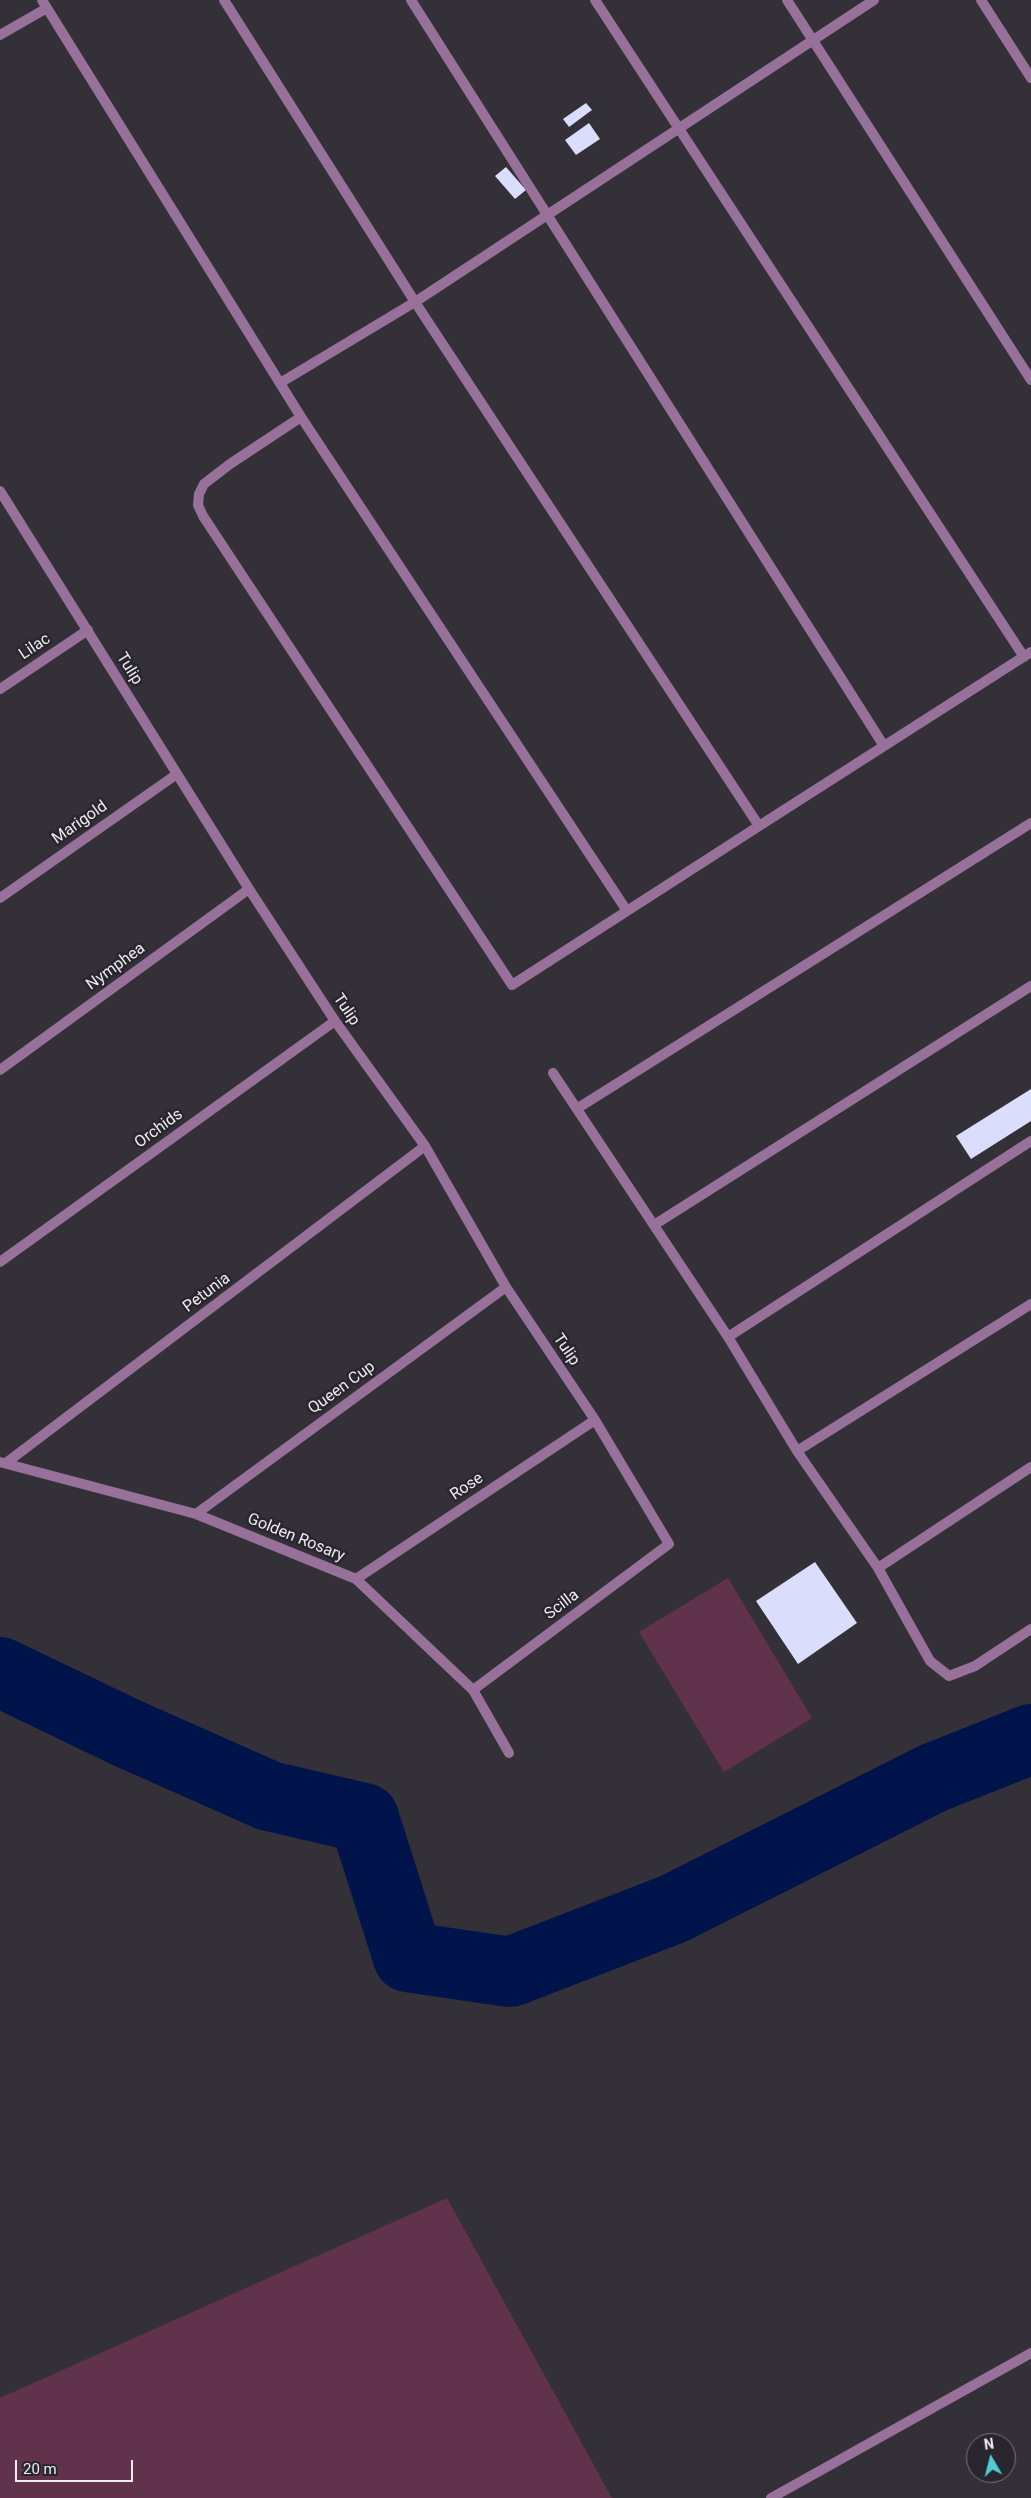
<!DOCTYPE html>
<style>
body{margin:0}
#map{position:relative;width:1031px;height:2498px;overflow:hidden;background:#333038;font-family:Roboto,sans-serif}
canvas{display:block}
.north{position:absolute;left:966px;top:2433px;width:50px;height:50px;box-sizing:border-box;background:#29262e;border:1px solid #78757c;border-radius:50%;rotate:352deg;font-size:14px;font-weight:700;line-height:20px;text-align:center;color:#eeecf2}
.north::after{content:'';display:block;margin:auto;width:18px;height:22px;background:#51ccd3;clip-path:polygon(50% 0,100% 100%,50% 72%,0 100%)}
.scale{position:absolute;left:15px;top:2460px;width:118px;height:22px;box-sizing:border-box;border:2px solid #eeecf2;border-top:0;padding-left:6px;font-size:15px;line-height:18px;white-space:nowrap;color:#eeecf2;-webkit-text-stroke:4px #29262e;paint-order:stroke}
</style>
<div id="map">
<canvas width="1031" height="2498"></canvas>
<div class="north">N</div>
<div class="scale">20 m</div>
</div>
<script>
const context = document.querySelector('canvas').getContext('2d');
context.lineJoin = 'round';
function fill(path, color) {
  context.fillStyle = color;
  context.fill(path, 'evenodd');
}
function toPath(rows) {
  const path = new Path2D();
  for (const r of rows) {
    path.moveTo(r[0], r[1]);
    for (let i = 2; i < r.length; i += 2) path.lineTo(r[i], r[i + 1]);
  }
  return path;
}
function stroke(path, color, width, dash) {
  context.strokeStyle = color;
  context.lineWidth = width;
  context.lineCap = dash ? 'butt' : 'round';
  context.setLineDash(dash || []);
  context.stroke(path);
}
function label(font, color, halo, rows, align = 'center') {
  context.font = font + ' Roboto,sans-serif';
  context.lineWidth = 5;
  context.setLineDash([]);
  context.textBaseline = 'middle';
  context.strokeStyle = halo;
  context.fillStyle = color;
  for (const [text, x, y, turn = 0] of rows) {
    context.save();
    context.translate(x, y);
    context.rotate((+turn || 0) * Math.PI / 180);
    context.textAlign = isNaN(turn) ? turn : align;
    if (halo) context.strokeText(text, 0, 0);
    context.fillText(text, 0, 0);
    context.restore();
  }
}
fill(toPath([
 [728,1578,812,1718,724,1772,639,1632],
 [447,2198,612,2498,0,2498,0,2398]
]), '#60324c');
stroke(toPath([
 [0,1672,127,1733,269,1796,364,1818,408,1957,510,1972,673,1909,933,1778,1031,1739]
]), '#00134b', 70);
fill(toPath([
 [586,103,592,110,569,127,563,119],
 [589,123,600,139,576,155,565,140],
 [506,167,526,190,515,199,495,176],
 [1031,1089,1031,1121,971,1159,956,1136],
 [815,1562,857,1623,798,1664,756,1601]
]), '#dbddfc');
stroke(toPath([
 [42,0,301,417],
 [224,0,415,302,280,383],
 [411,0,884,746],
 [595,0,1024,657],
 [787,0,1031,380],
 [981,0,1031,78],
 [0,35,47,8],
 [0,491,249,889,335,1021,425,1146,506,1287,595,1420,669,1544,473,1690],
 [0,689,88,630],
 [759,826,415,302,874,0],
 [0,898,177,774],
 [627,911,301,417,230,464,204,484,199,494,198,505,203,516,512,985,627,911,759,826,1031,652],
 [0,1070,249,889],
 [553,1073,728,1337,797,1451,878,1568,930,1661,949,1676,975,1666,1031,1629],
 [578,1108,1031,823],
 [654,1225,1031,986],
 [0,1262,335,1021],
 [728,1337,1031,1141],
 [797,1451,1031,1304],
 [0,1462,196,1514,356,1579,473,1690,509,1753],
 [6,1463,425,1146],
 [196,1514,506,1287],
 [878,1568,1031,1467],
 [356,1579,595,1420],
 [771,2498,1031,2353]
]), '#977199', 10);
label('16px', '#eeecf2', '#29262e', [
 ["Lilac",35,647,-34],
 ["Tulip",129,669,58],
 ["Marigold",80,823,-35],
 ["Nymphea",116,967,-36],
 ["Tulip",346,1010,56],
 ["Orchids",159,1129,-36],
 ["Petunia",207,1293,-37],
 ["Tulip",566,1350,56],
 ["Queen Cup",342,1388,-36],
 ["Rose",467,1487,-34],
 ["Golden Rosary",296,1538,22],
 ["Scilla",562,1605,-37]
]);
</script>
